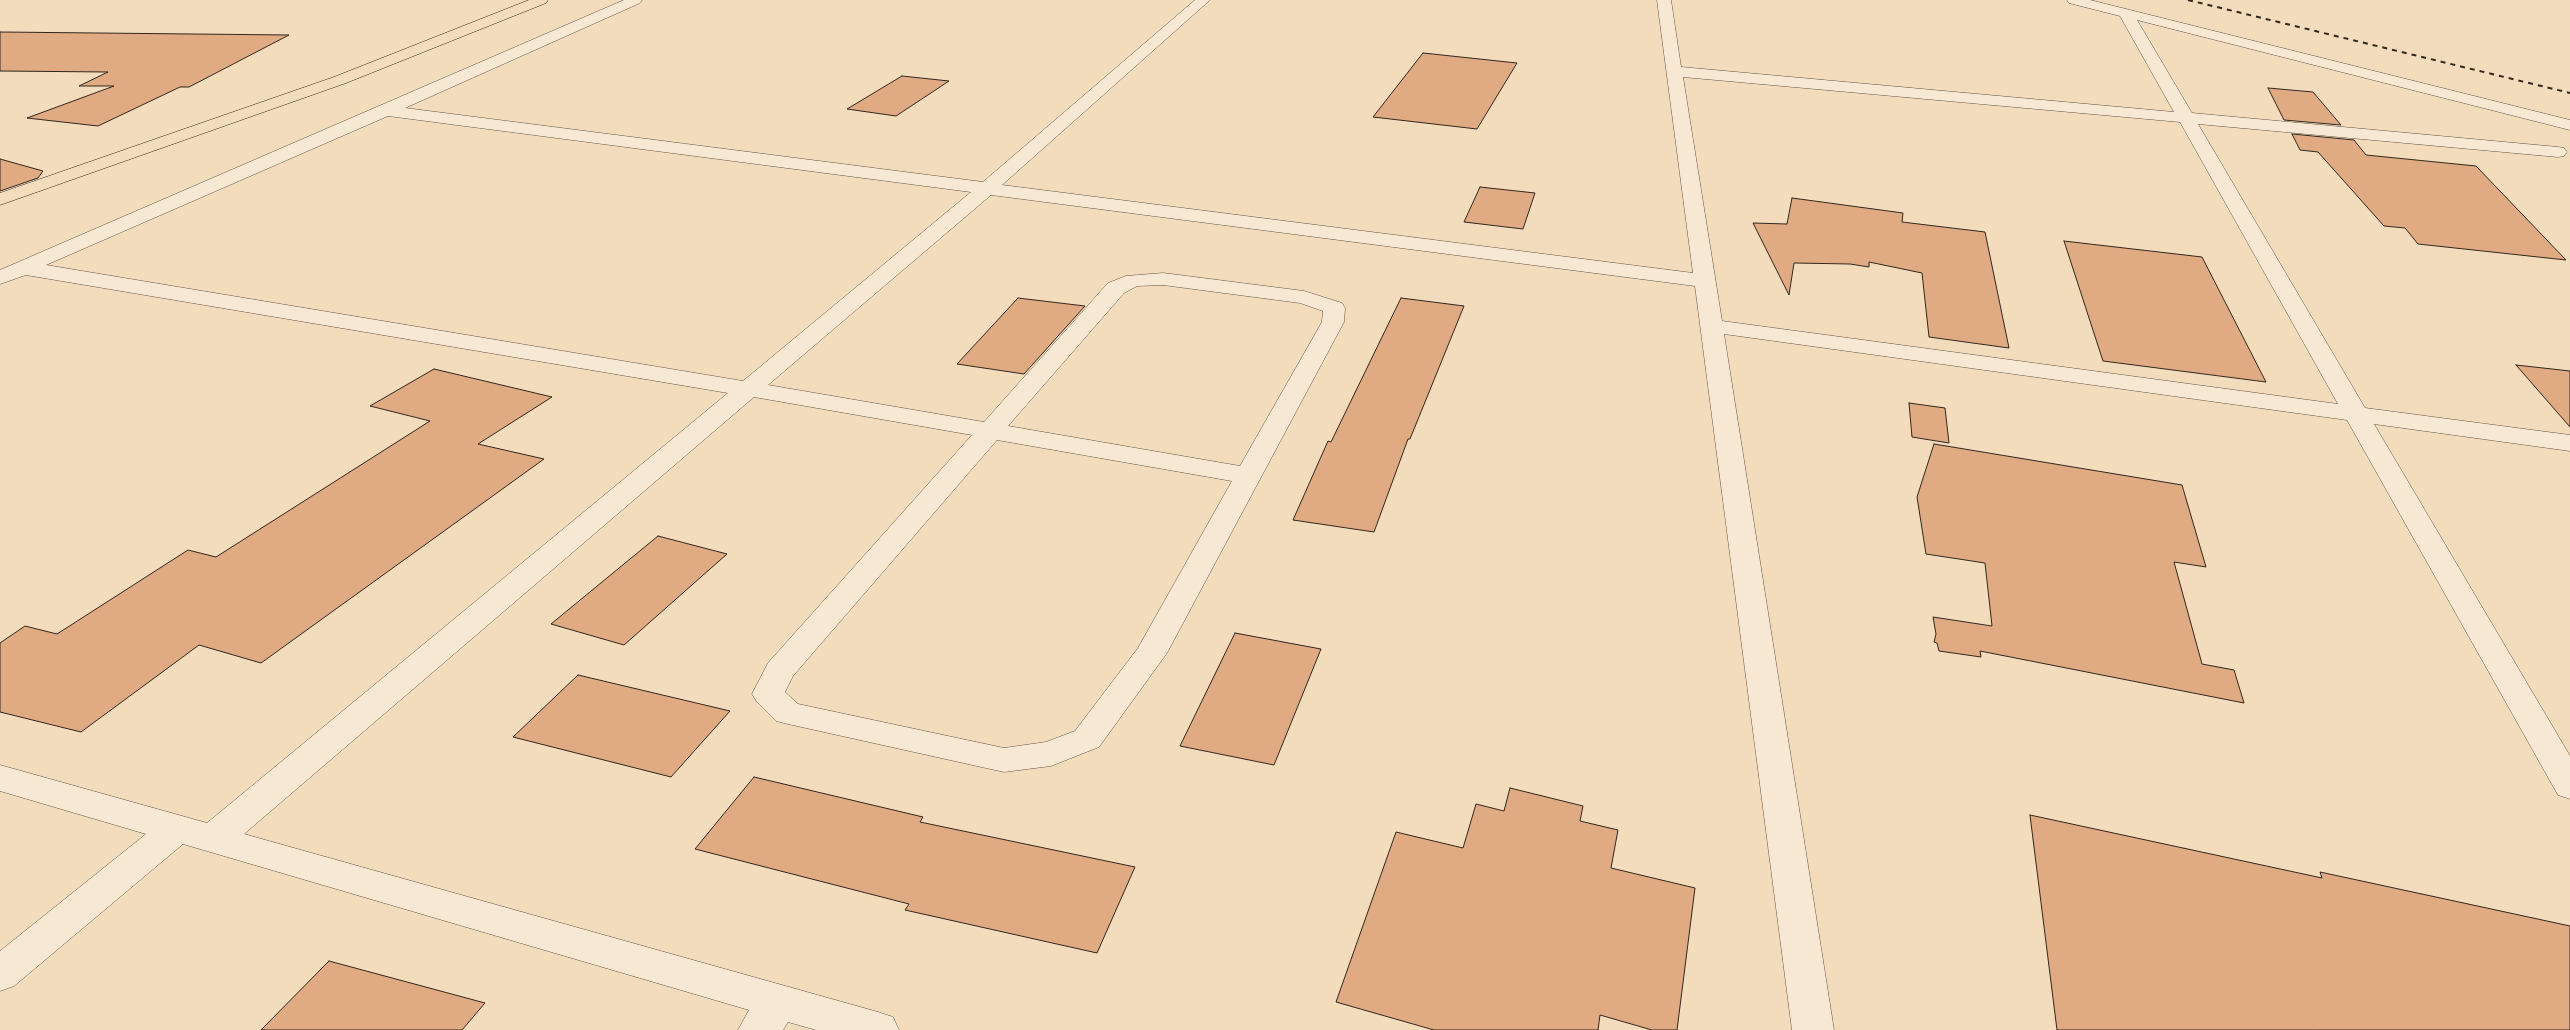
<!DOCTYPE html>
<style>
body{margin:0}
canvas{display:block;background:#f3dcbc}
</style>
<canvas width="2570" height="1030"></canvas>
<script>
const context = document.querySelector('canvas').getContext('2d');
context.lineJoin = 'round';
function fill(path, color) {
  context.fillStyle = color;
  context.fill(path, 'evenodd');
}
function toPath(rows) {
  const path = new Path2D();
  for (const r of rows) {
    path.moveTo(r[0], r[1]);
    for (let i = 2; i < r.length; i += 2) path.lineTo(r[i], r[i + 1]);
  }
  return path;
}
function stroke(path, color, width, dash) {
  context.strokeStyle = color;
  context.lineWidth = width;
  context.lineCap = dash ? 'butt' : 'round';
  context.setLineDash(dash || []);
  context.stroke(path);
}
const building = toPath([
 [0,32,289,35,189,87,180,87,98,126,27,118,114,86,79,86,108,72,0,71,0,32],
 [1423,53,1517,63,1477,129,1373,117,1423,53],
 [902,76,949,81,896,116,847,109,902,76],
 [2268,88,2313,92,2341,125,2284,120,2268,88],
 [2292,134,2354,140,2366,155,2476,166,2566,260,2418,244,2405,228,2384,226,2318,152,2300,150,2292,134],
 [0,159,43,171,38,178,0,191,0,159],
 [1480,187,1535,193,1523,229,1464,222,1480,187],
 [1792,198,1903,213,1902,222,1985,232,2009,348,1929,337,1922,273,1869,262,1869,267,1850,264,1794,263,1789,295,1753,223,1787,224,1792,198],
 [2064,241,2202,257,2266,382,2103,361,2064,241],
 [1018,298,1085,306,1024,374,957,364,1018,298],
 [1401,298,1464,306,1410,439,1408,439,1374,532,1293,520,1328,441,1331,442,1401,298],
 [2516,365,2570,371,2570,427,2516,365],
 [434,369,552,397,478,444,544,459,261,663,199,645,81,732,0,712,0,643,25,626,57,634,188,550,216,557,430,421,370,406,434,369],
 [1909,403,1945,408,1949,443,1912,437,1909,403],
 [1934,444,2182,485,2206,567,2174,562,2202,664,2234,670,2244,703,1980,651,1981,657,1939,651,1937,643,1934,642,1936,634,1933,617,1992,626,1985,563,1926,554,1917,497,1934,444],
 [658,536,727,554,624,645,551,624,658,536],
 [1235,633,1321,649,1274,765,1180,746,1235,633],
 [578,675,730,711,671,777,513,737,578,675],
 [754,777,923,817,920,822,1135,867,1097,953,905,910,909,904,695,849,754,777],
 [1510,788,1583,806,1580,821,1618,830,1611,868,1695,888,1677,1030,1652,1030,1600,1015,1598,1030,1434,1030,1336,1002,1396,832,1463,848,1476,804,1504,811,1510,788],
 [2030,815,2322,878,2320,872,2570,926,2570,1030,2057,1030,2030,815],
 [329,961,485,1003,462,1030,261,1030,329,961]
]);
fill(building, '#e0aa82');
stroke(building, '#31271f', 1);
const minor = toPath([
 [624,0,642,0,640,3,405,108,983,182,1195,0,1210,0,1002,185,1693,273,1657,0,1671,0,1681,67,2174,112,2120,16,2069,3,2067,0,2090,0,2570,120,2570,130,2137,20,2192,113,2558,147,2564,148,2567,152,2564,156,2558,157,2198,124,2365,408,2570,435,2570,451,2374,424,2570,756,2570,799,2558,795,2347,420,1724,334,1834,1030,1792,1030,1695,286,991,195,768,385,984,422,1108,283,1126,276,1163,273,1304,291,1342,303,1345,308,1344,322,1167,653,1099,747,1051,766,1004,772,788,724,776,721,757,702,752,694,768,663,972,435,754,397,244,834,878,1012,893,1017,899,1030,816,1030,788,1022,783,1030,738,1030,749,1010,183,844,14,986,0,991,0,951,146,834,0,791,0,765,207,823,728,393,26,275,0,284,0,270,624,0],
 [1683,77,2180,122,2338,404,1722,321,1683,77],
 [388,116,971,192,743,381,46,265,388,116],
 [1163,285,1300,303,1323,311,1322,322,1240,466,1008,426,1124,293,1137,286,1163,285],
 [997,440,1232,481,1138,648,1075,731,1046,742,1004,748,798,704,785,692,793,676,997,440]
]);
const major = toPath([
 [529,0,548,0,546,3,346,83,0,205,0,193,334,77,529,0]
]);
stroke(minor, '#625446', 1);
stroke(major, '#31271f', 1);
fill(minor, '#f7e8d3');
fill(major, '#f3dcbc');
stroke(toPath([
 [2188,0,2570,93]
]), '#31271f', 2, [5, 5]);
</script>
